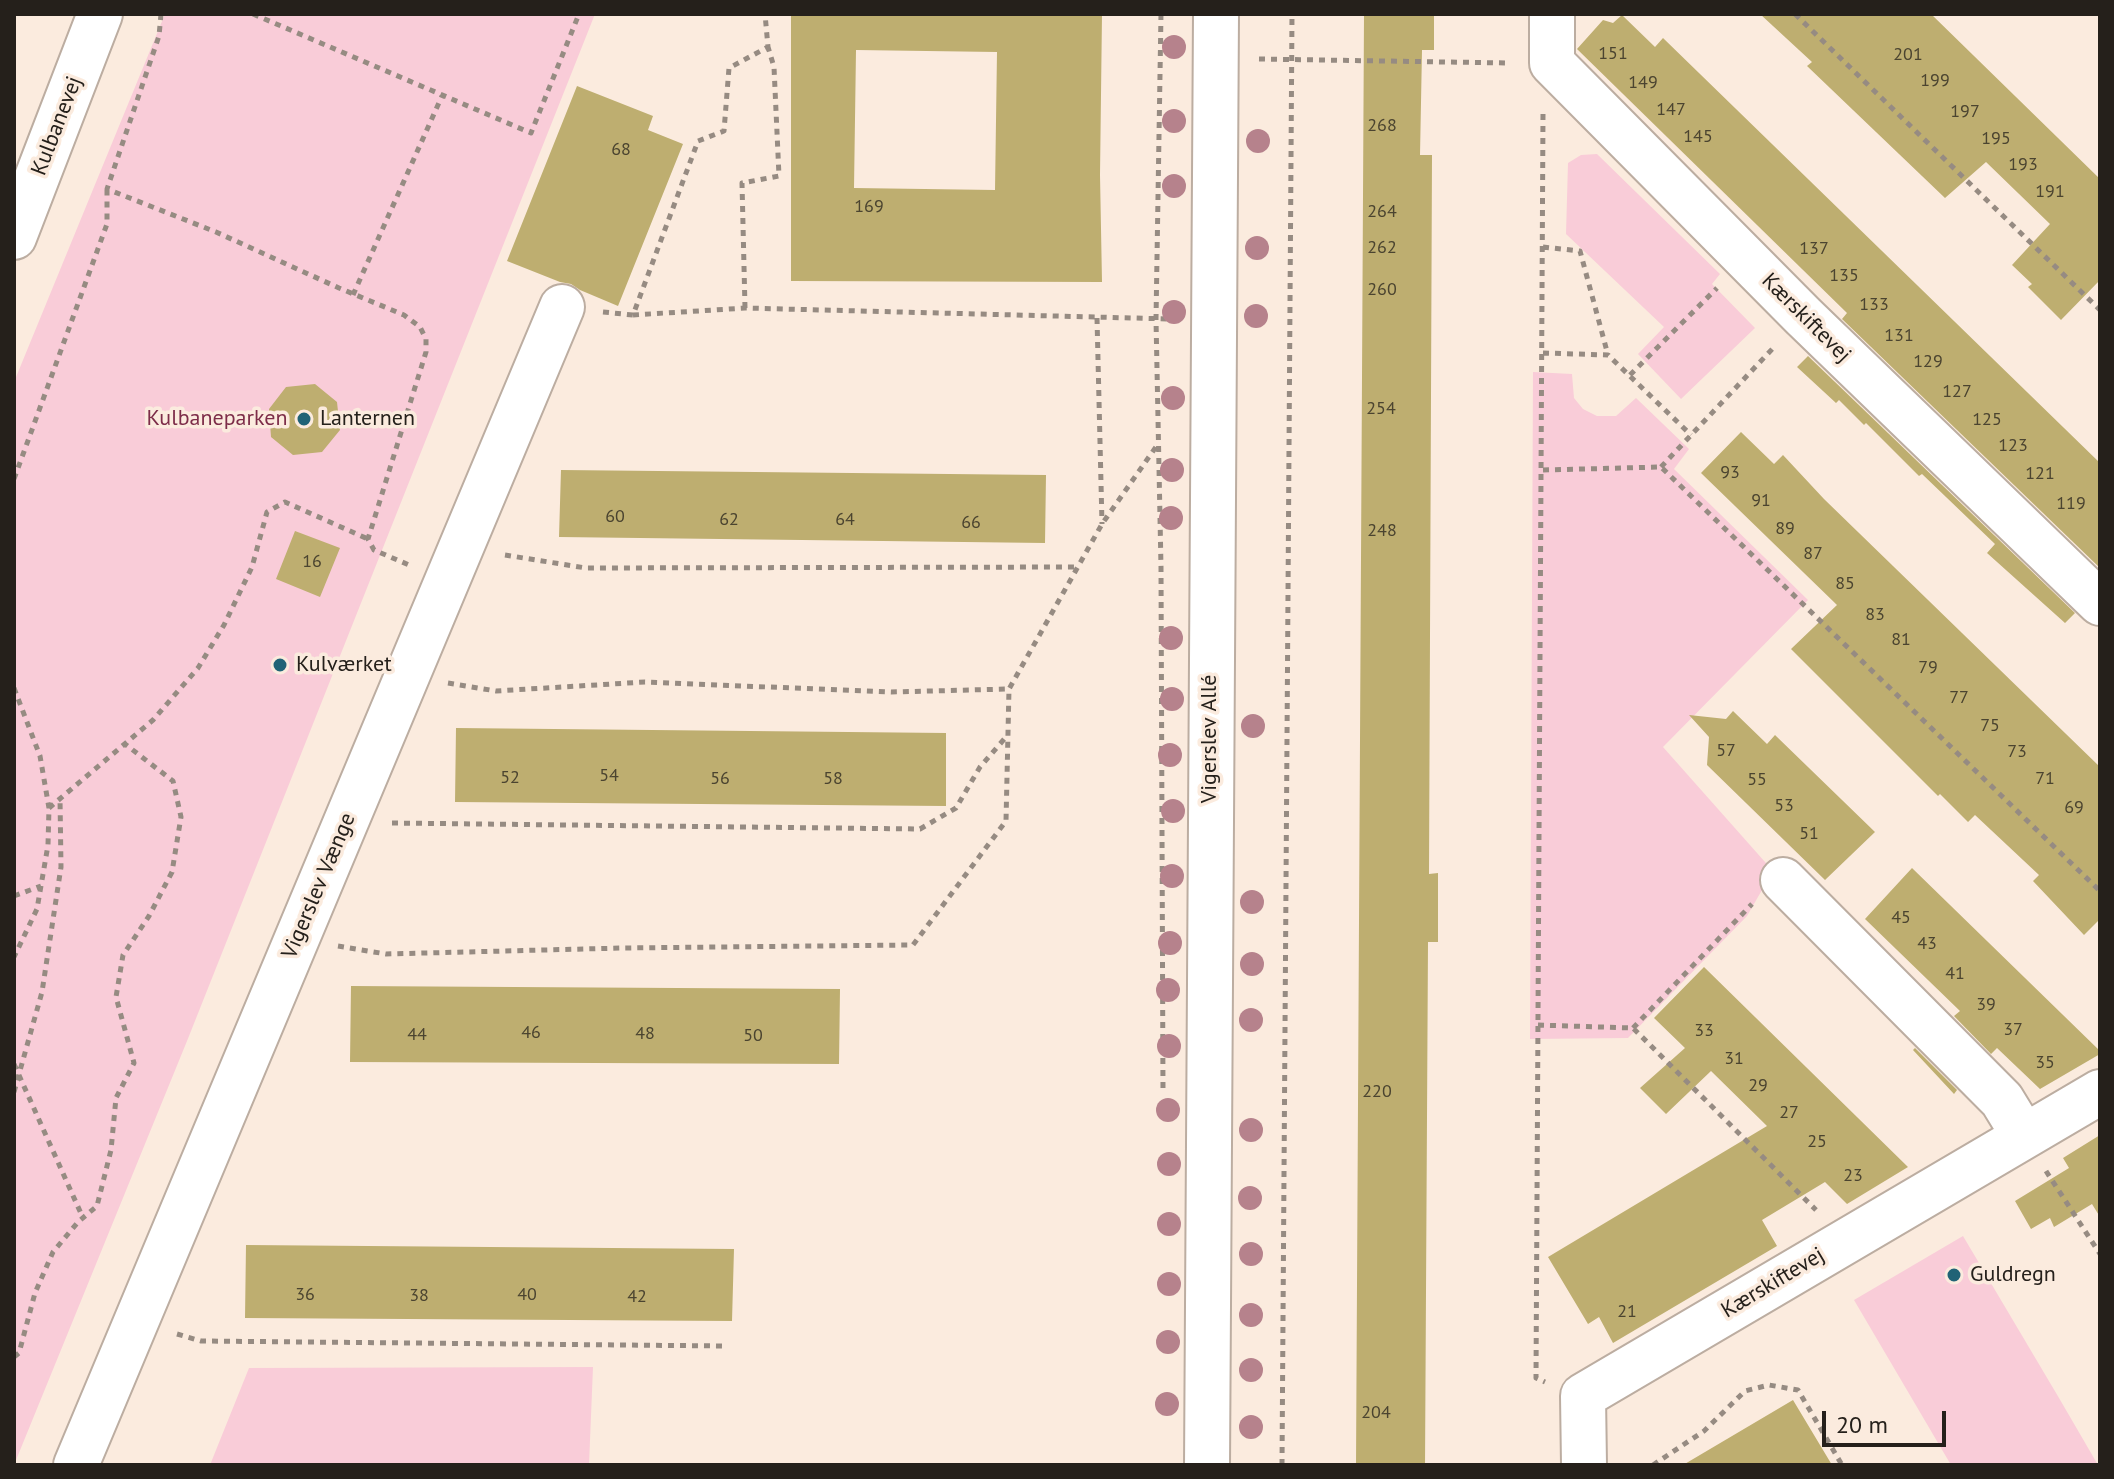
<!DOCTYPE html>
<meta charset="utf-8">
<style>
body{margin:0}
#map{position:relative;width:2114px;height:1479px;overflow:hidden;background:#fbebde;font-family:"PT Sans",sans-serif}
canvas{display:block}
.frame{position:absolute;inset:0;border:16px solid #25201b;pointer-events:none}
.scale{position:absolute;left:1822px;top:1411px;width:124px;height:36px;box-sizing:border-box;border:4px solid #25201b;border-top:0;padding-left:10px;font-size:24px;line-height:28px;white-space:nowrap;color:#25201b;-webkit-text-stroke:6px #fbebde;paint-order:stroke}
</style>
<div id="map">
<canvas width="2114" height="1479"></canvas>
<div class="frame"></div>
<div class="scale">20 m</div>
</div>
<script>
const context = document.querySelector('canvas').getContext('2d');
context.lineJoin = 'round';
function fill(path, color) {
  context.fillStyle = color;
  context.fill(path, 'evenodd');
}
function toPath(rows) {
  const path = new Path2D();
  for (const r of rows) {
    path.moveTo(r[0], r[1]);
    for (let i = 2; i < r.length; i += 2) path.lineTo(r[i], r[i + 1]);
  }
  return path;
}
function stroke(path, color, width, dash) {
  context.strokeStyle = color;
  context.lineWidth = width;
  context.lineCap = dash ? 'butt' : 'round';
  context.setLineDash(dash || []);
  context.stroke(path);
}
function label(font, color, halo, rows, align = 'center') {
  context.font = font + ' "PT Sans",sans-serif';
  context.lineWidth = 7;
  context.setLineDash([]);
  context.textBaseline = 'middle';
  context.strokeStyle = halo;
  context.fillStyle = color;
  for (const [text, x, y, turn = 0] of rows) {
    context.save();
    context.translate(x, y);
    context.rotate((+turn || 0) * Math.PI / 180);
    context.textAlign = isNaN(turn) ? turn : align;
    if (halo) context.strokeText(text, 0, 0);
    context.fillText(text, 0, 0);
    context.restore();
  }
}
fill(toPath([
 [165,14,595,14,187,1041,14,1465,14,382],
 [1597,154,1720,274,1712,284,1755,328,1681,399,1638,354,1664,327,1566,234,1568,163,1581,155],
 [1533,372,1572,374,1574,398,1583,409,1597,416,1616,416,1636,398,1689,449,1674,469,1808,600,1663,747,1773,871,1747,916,1628,1038,1530,1039],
 [1963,1236,2059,1398,2098,1465,1951,1465,1854,1300],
 [593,1367,589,1465,210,1465,249,1368]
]), '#f9ccd8');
fill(toPath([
 [791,14,1102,14,1100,175,1102,282,791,281],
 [856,50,997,52,995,190,854,188],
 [1364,14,1434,14,1434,50,1422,50,1420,155,1432,155,1429,874,1438,873,1438,942,1428,942,1425,1465,1356,1465],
 [1760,14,1931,14,2100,179,2100,280,2061,320,2028,287,2032,284,2012,265,2050,224,1986,162,1945,198,1807,66,1812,62],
 [1622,15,1655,47,1663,38,2100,463,2100,568,1842,319,1847,313,1577,49,1603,20,1613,23],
 [577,86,653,116,648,130,683,144,618,306,580,290,571,284,560,282,507,261],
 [1808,356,2075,613,2065,623,1987,553,1995,544,1922,474,1919,476,1866,423,1864,425,1839,400,1836,403,1797,367],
 [315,384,337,402,340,430,322,452,293,455,271,437,269,409,286,387],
 [1741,432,1774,464,1783,455,1824,499,2100,767,2100,919,2084,935,2033,881,2039,875,1975,815,1968,822,1940,794,1938,796,1791,649,1837,605,1701,473],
 [561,470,1046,475,1045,543,559,537],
 [295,531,340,548,320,597,276,579],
 [1733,711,1767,744,1775,735,1875,832,1825,880,1707,765,1709,737,1689,715,1726,719],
 [456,728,946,733,946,806,455,802],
 [1912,868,2100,1051,2100,1054,2040,1089,1997,1048,1991,1054,1954,1016,1960,1011,1865,919],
 [1704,967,1908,1167,1847,1204,1825,1182,1762,1220,1777,1246,1613,1343,1599,1317,1588,1324,1548,1257,1767,1126,1711,1071,1666,1114,1640,1088,1685,1048,1654,1018],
 [351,986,840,989,839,1064,350,1062],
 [1915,1048,1957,1090,1954,1094,1913,1050],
 [2100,1135,2100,1217,2092,1204,2054,1227,2050,1218,2031,1229,2015,1201,2069,1168,2063,1158],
 [246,1245,734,1249,732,1321,245,1318],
 [1793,1400,1832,1465,1683,1465]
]), '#beae70');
const minor = toPath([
 [1552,14,1552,63,1803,316,2100,603],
 [14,237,100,14],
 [1783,880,2002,1100,2024,1136],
 [76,1465,562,307],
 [1207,1465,1216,14],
 [1584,1465,1583,1396,2100,1092]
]);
stroke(minor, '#bcada1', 48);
stroke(toPath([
 [161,14,159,36,107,189,216,232,339,288,404,315,420,327,426,339,426,352,368,539,374,550,409,565],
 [253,14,531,133,579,14],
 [1161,14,1156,319,1161,567,1163,1092],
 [1795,14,2100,310],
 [1259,59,1509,63],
 [1543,114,1536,1378,1545,1382],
 [1543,247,1580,251,1608,355],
 [353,295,442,96],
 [745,308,742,183,779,176,774,67,768,47],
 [603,312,633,315,698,141,724,131,729,68,768,47,765,14],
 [633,315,745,308,1171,319],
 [1097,318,1102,524],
 [1543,353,1608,355,1691,435],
 [1630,375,1717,288],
 [1661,467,1776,345],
 [1543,470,1661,467,2100,891],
 [14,479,107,224,107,189],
 [505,555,586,568,1078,567],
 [448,683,496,691,645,682,891,692,1009,689],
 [14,688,40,756,49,808,48,845,37,909,14,957],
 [49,808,153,720,198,668,224,625,252,567,267,512,285,502,368,539],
 [392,823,920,829,956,808,980,767,1006,737],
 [14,896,41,886],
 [338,946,386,954,623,948,913,945,1006,821,1009,689,1102,524,1158,444],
 [1538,1025,1633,1028,1816,1210],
 [1633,1028,1752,904],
 [14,1064,83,1218],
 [14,1092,42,992,61,867,60,798],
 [2046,1171,2100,1254],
 [177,1334,201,1341,727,1346],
 [14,1357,19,1353,35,1293,53,1252,78,1222,97,1206,111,1150,116,1098,134,1063,116,997,123,955,149,916,172,872,181,817,173,781,125,744],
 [1282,1465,1292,14],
 [1653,1465,1704,1431,1745,1391,1769,1385,1798,1390,1842,1465]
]), '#968b82', 5, [6, 6]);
stroke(minor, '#fff', 44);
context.fillStyle = '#b6828c';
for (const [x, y] of [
 [1174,47],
 [1174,121],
 [1258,141],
 [1174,186],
 [1257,248],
 [1174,312],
 [1256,316],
 [1173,398],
 [1172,470],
 [1171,518],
 [1171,638],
 [1172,699],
 [1253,726],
 [1170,755],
 [1173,811],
 [1172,876],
 [1252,902],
 [1170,943],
 [1252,964],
 [1168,990],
 [1251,1020],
 [1169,1046],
 [1168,1110],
 [1251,1130],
 [1169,1164],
 [1250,1198],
 [1169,1224],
 [1251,1254],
 [1169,1284],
 [1251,1315],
 [1168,1342],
 [1251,1370],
 [1167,1404],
 [1251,1427]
]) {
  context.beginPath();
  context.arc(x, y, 12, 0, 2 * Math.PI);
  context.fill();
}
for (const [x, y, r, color] of [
 [304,419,8,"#206376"],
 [280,665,8,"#206376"],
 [1954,1275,8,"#206376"]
]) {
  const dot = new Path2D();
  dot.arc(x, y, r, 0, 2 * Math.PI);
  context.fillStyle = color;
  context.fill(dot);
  stroke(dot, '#fbebde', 3);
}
label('18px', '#4b4430', null, [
 ["151",1613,54],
 ["201",1908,55],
 ["199",1935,81],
 ["149",1643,83],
 ["147",1671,110],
 ["197",1965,112],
 ["268",1382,126],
 ["145",1698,137],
 ["195",1996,139],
 ["68",621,150],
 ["193",2023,165],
 ["191",2050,192],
 ["169",869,207],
 ["264",1382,212],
 ["262",1382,248],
 ["137",1814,249],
 ["135",1844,276],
 ["260",1382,290],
 ["133",1874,305],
 ["131",1899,336],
 ["129",1928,362],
 ["127",1957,392],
 ["254",1381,409],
 ["125",1987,420],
 ["123",2013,446],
 ["93",1730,473],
 ["121",2040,474],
 ["91",1761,501],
 ["119",2071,504],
 ["60",615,517],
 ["62",729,520],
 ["64",845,520],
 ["66",971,523],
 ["89",1785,529],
 ["248",1382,531],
 ["87",1813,554],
 ["16",312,562],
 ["85",1845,584],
 ["83",1875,615],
 ["81",1901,640],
 ["79",1928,668],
 ["77",1959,698],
 ["75",1990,726],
 ["57",1726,751],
 ["73",2017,752],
 ["54",609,776],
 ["52",510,778],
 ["56",720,779],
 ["58",833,779],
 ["71",2045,779],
 ["55",1757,780],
 ["53",1784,806],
 ["69",2074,808],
 ["51",1809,834],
 ["45",1901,918],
 ["43",1927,944],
 ["41",1955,974],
 ["39",1986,1005],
 ["37",2013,1030],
 ["33",1704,1031],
 ["46",531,1033],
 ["48",645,1034],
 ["44",417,1035],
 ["50",753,1036],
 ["31",1734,1059],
 ["35",2045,1063],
 ["29",1758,1086],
 ["220",1377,1092],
 ["27",1789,1113],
 ["25",1817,1142],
 ["23",1853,1176],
 ["36",305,1295],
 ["40",527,1295],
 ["38",419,1296],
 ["42",637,1297],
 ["21",1627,1312],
 ["204",1376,1413]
]);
label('22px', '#25201b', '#fbebde', [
 ["Kulbanevej",57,126,-69],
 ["Kærskiftevej",1806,318,45],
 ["Vigerslev Allé",1210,739,-90],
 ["Vigerslev Vænge",319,886,-67],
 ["Kærskiftevej",1773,1283,-31]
]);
label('22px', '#7d2d49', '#fbebde', [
 ["Kulbaneparken",217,419]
]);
label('22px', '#25201b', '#fbebde', [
 ["Lanternen",320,419],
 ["Kulværket",296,665],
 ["Guldregn",1970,1275]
], 'left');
</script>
